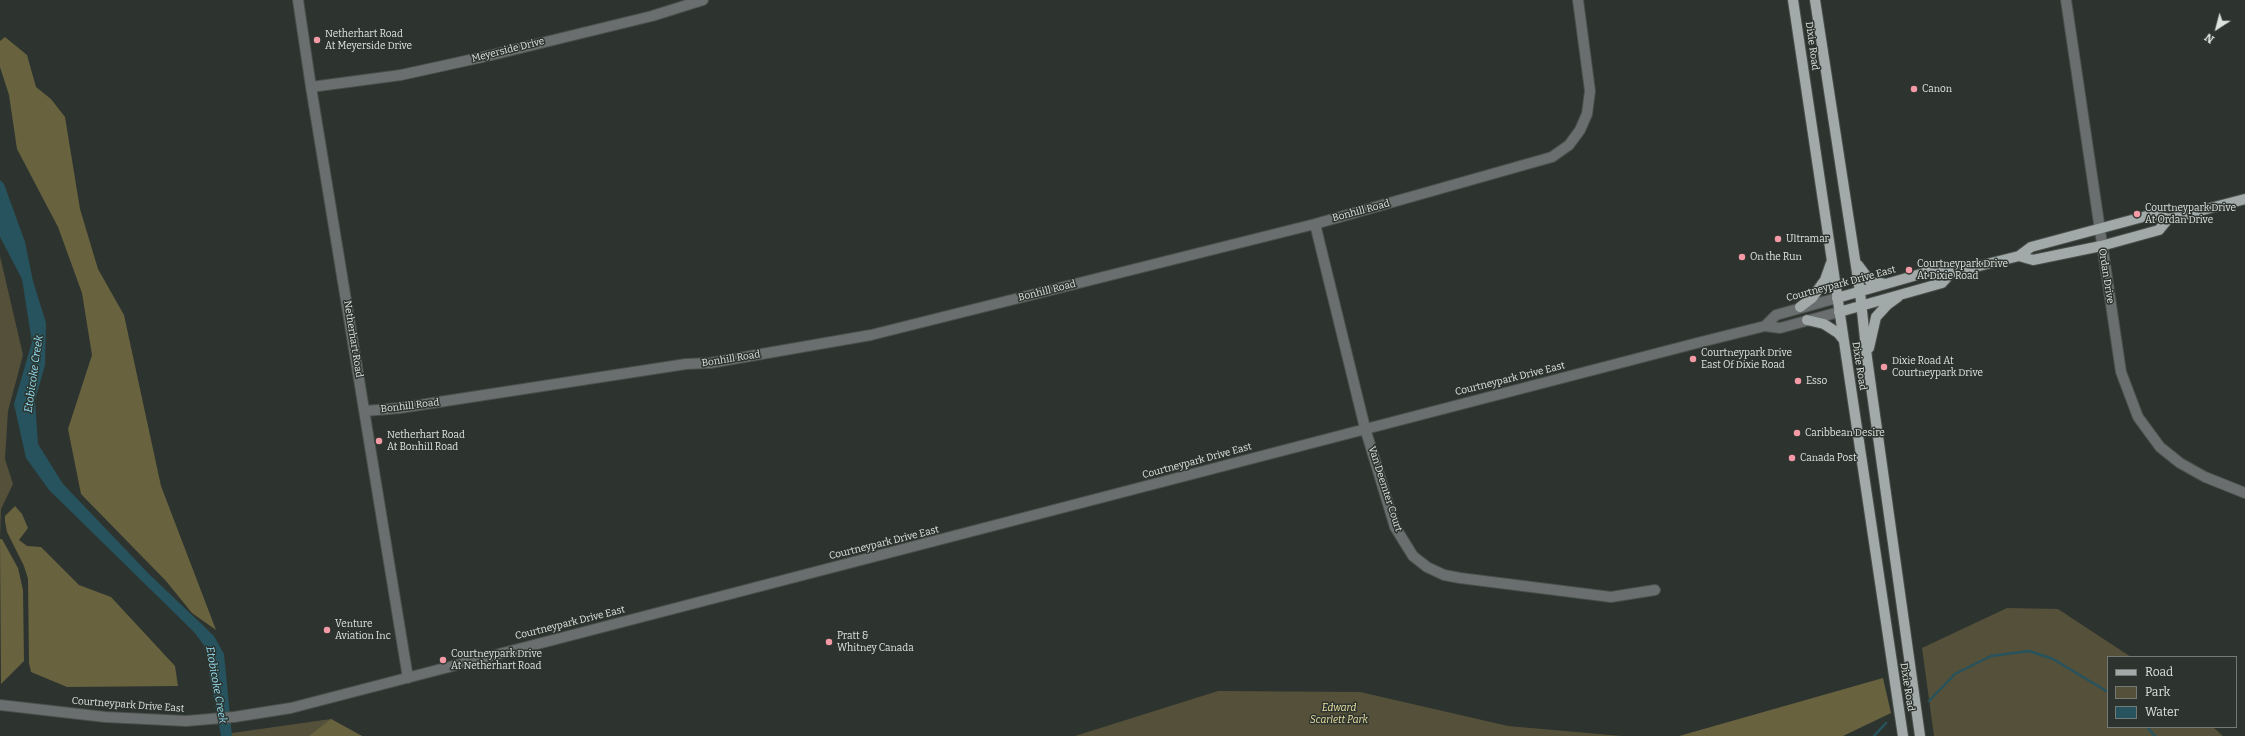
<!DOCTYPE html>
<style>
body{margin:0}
#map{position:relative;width:2245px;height:736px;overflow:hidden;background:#2d342f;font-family:Bitter,serif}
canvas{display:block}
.legend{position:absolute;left:2107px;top:656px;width:130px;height:72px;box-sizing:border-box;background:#2d342f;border:1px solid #747a76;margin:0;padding:5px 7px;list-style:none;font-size:12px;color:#dfe3e0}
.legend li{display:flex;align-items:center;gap:8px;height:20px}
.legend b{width:20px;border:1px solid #747a76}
.north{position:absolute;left:2197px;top:8px;width:40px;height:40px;-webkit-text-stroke:3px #2d342f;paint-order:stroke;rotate:216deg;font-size:11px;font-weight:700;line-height:16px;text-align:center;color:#dfe3e0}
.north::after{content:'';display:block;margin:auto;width:14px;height:18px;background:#dfe3e0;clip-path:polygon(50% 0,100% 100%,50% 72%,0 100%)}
</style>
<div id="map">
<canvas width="2245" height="736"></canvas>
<ul class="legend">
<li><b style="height:5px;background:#a1aaa9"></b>Road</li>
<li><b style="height:11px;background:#555039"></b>Park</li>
<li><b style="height:11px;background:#26535d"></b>Water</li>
</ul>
<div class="north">N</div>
</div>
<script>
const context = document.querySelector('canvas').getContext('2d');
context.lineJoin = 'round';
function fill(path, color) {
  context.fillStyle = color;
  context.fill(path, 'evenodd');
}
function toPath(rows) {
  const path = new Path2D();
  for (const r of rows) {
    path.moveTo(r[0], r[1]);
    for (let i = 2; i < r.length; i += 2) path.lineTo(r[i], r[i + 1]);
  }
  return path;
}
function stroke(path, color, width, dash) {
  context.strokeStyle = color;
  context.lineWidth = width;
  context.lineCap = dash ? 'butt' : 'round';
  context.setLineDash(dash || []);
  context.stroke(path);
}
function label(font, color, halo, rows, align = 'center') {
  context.font = font + ' Bitter,serif';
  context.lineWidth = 3;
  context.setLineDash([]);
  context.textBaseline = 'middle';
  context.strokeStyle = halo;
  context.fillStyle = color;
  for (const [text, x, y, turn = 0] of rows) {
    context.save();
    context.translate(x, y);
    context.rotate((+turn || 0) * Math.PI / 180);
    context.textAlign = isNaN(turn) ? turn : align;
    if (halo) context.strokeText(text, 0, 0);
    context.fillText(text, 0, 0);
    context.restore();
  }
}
fill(toPath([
 [0,256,23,355,8,411,5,459,13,484,1,509,0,539],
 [2007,608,2058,609,2131,657,2108,657,2108,727,2213,727,2223,736,1934,736,1922,648],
 [1218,691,1360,692,1508,726,1622,736,1075,736],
 [331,719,362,736,225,736,225,734]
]), '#555039');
fill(toPath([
 [5,37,27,55,36,87,51,99,65,117,80,209,98,269,124,315,161,486,216,630,192,613,166,581,81,494,68,429,92,355,82,293,58,227,17,149,9,95,0,67,0,41],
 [15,506,22,514,28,528,19,540,27,546,41,547,79,585,111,597,175,666,178,686,67,687,31,672,29,663,28,579,24,566,7,532,5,521,5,516],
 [0,539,2,539,18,568,23,590,24,661,1,684],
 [1883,678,1891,713,1843,736,1679,736],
 [331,719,362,736,309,736]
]), '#68623f');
fill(toPath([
 [0,180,4,184,25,242,33,281,46,323,45,365,35,400,38,444,63,484,149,574,214,636,224,654,232,736,221,736,209,673,209,652,194,632,49,490,26,458,14,404,32,342,22,279,0,237]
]), '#26535d');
stroke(toPath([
 [1929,701,1955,674,1991,656,2029,651,2053,659,2108,692],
 [2147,727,2155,736],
 [1874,736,1886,723]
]), '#26535d', 2.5);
const minor = toPath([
 [298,0,311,87,408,678],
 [2066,0,2121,372,2138,417,2160,447,2180,463,2205,477,2245,493],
 [311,87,401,75,492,55,652,16,703,0],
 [1315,224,1365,428,1395,527,1413,556,1427,567,1444,575,1460,578,1611,597,1655,590],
 [1765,326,1776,315,1837,298],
 [365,411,400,408,686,364,710,363,871,335,1315,224,1552,157,1569,145,1580,130,1587,114,1590,91,1578,0],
 [0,705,105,717,186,721,234,717,291,708,1697,343,1765,326,1780,328,1839,312]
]);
const major = toPath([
 [1793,0,1903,736],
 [1815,0,1860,292,1867,358,1920,736],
 [2019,256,2033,260,2101,246,2159,230,2168,219],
 [1858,265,1870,281,1885,284],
 [1837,298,1938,269,1951,273,2019,256,2031,247,2154,214,2168,219,2245,199],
 [1800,307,1812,298,1825,280,1831,263],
 [1839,312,1942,283,1951,273],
 [1807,320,1824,324,1838,333,1843,339],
 [1869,348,1876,317,1887,305,1898,297]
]);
stroke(minor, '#49504b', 12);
stroke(major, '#49504b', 12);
stroke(minor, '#6a6e6e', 10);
stroke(major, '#a1aaa9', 10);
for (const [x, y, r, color] of [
 [317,40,4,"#f49aa6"],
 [1914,89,4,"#f49aa6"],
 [2137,214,4,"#f49aa6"],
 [1778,239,4,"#f49aa6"],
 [1742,257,4,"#f49aa6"],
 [1909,270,4,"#f49aa6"],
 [1693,359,4,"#f49aa6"],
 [1884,367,4,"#f49aa6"],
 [1798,381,4,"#f49aa6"],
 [1797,433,4,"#f49aa6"],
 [379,441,4,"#f49aa6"],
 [1792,458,4,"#f49aa6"],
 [327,630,4,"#f49aa6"],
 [829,642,4,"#f49aa6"],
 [443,660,4,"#f49aa6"]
]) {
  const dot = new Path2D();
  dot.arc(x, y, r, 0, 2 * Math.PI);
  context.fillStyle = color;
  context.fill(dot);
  stroke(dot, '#2d342f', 1.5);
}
label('10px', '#dfe3e0', '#2d342f', [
 ["Netherhart Road",325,34],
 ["At Meyerside Drive",325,46],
 ["Canon",1922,89],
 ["Courtneypark Drive",2145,208],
 ["At Ordan Drive",2145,220],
 ["Ultramar",1786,239],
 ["On the Run",1750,257],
 ["Courtneypark Drive",1917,264],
 ["At Dixie Road",1917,276],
 ["Courtneypark Drive",1701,353],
 ["East Of Dixie Road",1701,365],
 ["Dixie Road At",1892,361],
 ["Courtneypark Drive",1892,373],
 ["Esso",1806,381],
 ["Caribbean Desire",1805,433],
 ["Netherhart Road",387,435],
 ["At Bonhill Road",387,447],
 ["Canada Post",1800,458],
 ["Venture",335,624],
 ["Aviation Inc",335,636],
 ["Pratt &",837,636],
 ["Whitney Canada",837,648],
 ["Courtneypark Drive",451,654],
 ["At Netherhart Road",451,666]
], 'left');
label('10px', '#dfe3e0', '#2d342f', [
 ["Dixie Road",1812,46,82],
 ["Meyerside Drive",508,50,-14],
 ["Bonhill Road",1361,211,-15],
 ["Ordan Drive",2106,276,81],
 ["Courtneypark Drive East",1841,284,-15],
 ["Bonhill Road",1047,291,-14],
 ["Netherhart Road",353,339,81],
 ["Bonhill Road",731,359,-9],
 ["Dixie Road",1859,366,81],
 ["Courtneypark Drive East",1510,379,-14],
 ["Bonhill Road",410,406,-7],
 ["Courtneypark Drive East",1197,461,-15],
 ["Van Deemter Court",1385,489,72],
 ["Courtneypark Drive East",884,543,-14],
 ["Courtneypark Drive East",570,623,-14],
 ["Dixie Road",1907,687,81],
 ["Courtneypark Drive East",128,705,4]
]);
label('italic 10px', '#ede1a2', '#2d342f', [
 ["Edward",1339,708],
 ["Scarlett Park",1339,720]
]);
label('italic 11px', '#92e1f5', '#2d342f', [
 ["Etobicoke Creek",34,374,-82],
 ["Etobicoke Creek",216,685,80]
]);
</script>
